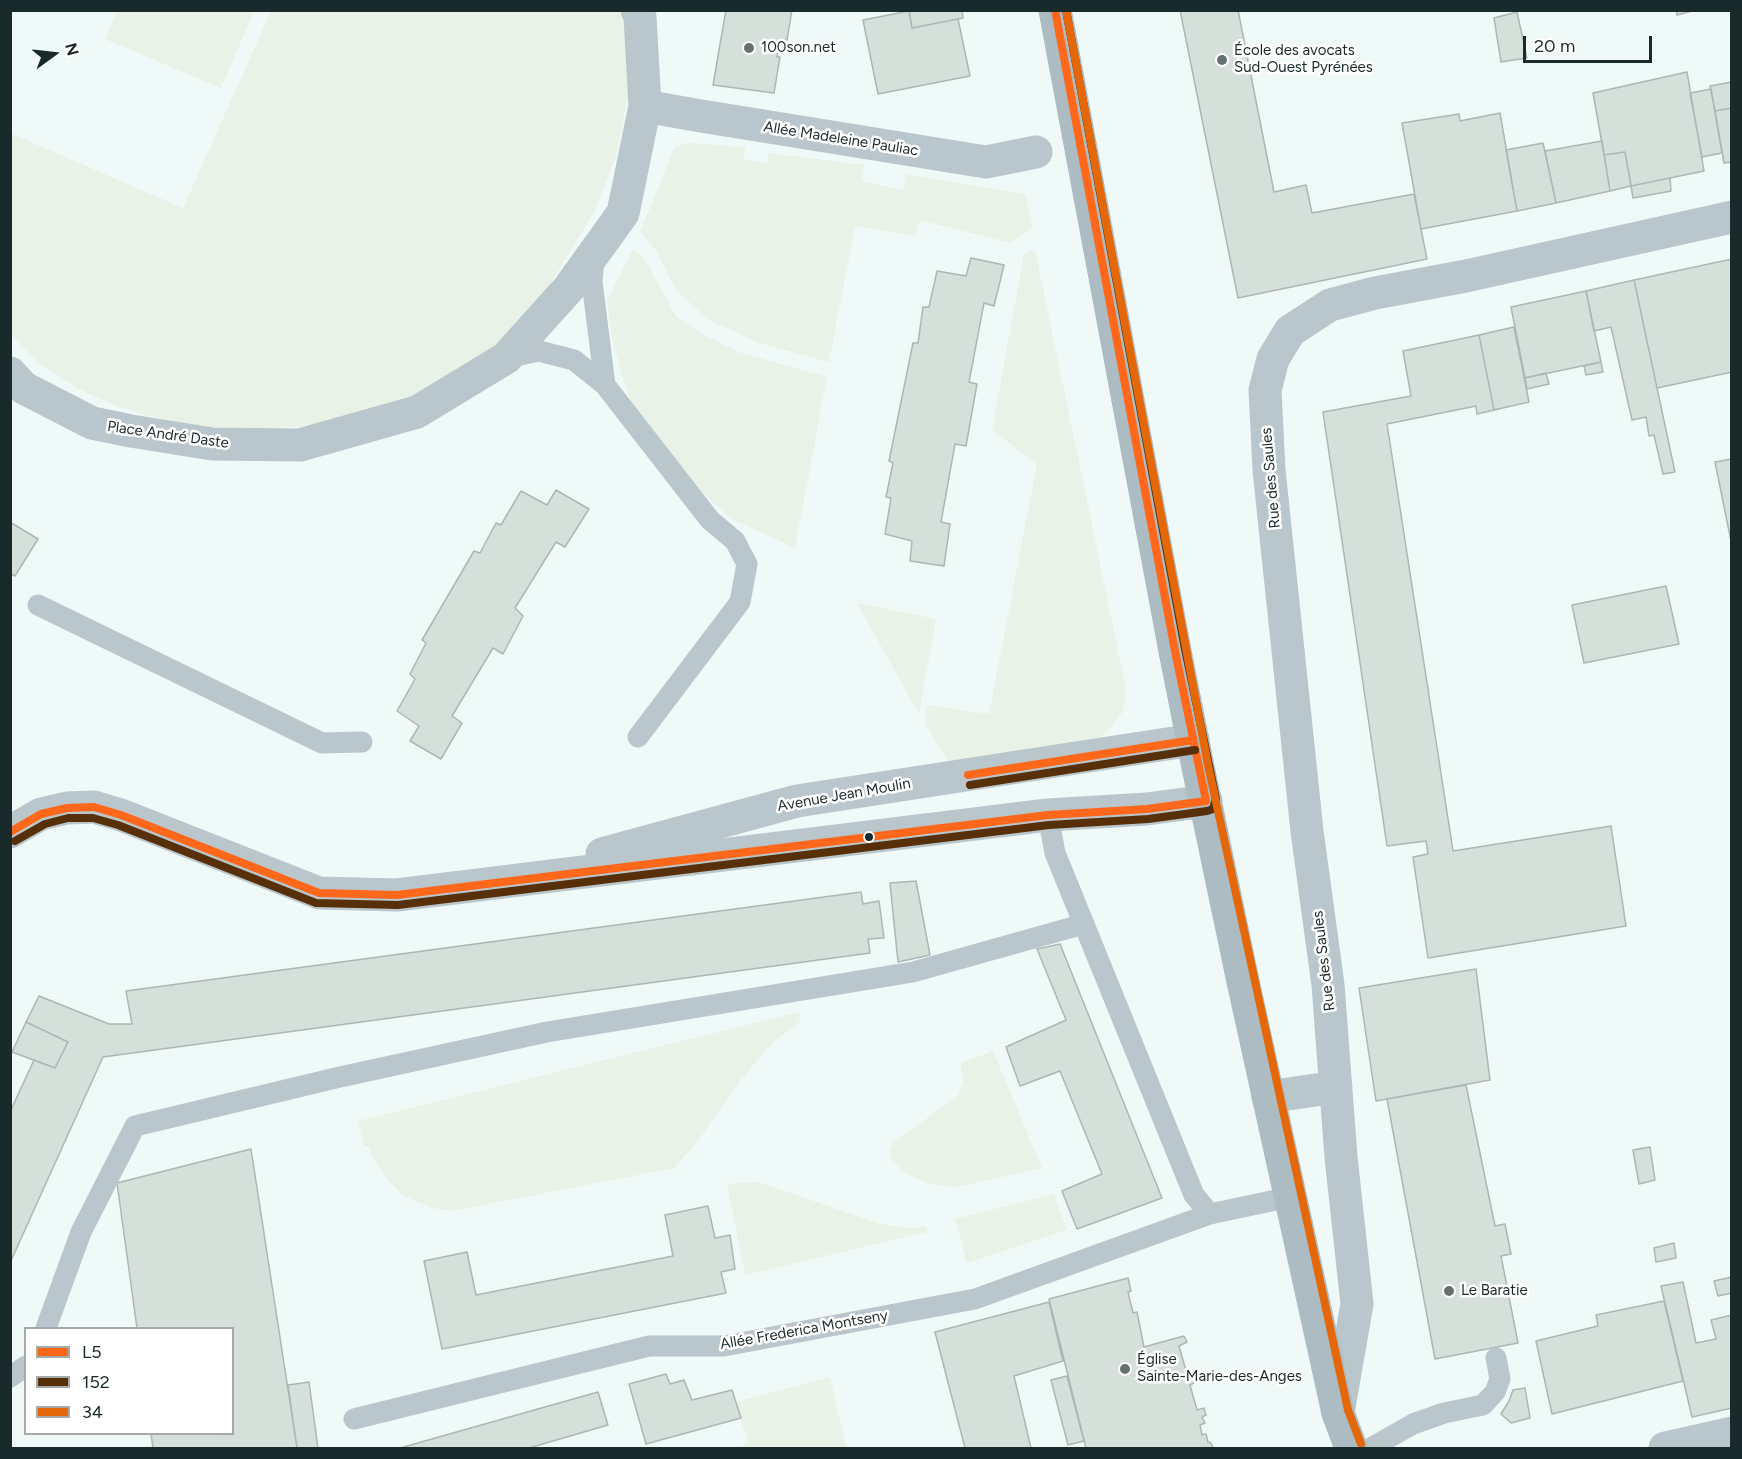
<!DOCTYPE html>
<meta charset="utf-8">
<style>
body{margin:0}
#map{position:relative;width:1742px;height:1459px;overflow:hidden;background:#eff9f8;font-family:Figtree,sans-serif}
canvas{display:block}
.frame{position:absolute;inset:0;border:12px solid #182a29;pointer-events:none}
.legend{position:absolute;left:24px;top:1327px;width:210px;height:108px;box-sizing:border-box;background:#fff;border:2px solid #a3aaa9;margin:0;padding:8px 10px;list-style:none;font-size:18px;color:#182a29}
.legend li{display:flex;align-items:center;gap:12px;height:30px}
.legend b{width:30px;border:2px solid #a3aaa9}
.north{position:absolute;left:24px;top:24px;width:60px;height:60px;-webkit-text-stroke:4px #fff;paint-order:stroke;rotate:75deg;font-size:16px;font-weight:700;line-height:24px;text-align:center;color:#182a29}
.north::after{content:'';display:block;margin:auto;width:21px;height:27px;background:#182a29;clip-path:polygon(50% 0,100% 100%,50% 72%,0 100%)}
.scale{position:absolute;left:1523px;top:36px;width:129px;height:27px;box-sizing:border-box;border:3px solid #182a29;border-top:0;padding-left:8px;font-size:18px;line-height:21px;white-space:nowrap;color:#182a29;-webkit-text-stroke:4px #fff;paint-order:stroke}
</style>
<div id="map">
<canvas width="1742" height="1459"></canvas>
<div class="frame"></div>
<ul class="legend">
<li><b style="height:8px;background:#ff671b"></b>L5</li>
<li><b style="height:8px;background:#572f08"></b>152</li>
<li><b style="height:8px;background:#e46809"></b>34</li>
</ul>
<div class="north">N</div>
<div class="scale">20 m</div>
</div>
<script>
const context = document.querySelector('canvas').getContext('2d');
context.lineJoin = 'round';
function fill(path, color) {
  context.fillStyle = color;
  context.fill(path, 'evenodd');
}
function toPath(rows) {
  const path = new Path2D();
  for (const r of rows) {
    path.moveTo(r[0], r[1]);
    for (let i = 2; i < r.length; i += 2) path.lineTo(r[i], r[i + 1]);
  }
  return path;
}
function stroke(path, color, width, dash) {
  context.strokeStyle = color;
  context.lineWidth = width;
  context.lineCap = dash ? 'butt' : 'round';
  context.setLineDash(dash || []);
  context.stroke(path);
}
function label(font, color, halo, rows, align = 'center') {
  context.font = font + ' Figtree,sans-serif';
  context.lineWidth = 5;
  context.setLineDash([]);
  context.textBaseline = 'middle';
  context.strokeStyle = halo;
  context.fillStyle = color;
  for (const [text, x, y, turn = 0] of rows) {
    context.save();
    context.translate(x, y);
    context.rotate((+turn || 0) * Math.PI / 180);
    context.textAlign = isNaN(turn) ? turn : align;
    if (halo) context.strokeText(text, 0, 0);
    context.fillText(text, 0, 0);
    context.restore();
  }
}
fill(toPath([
 [619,10,623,17,629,92,616,157,594,212,542,298,484,357,409,402,337,422,299,427,261,428,201,427,149,416,119,407,81,390,40,364,11,335,10,133,183,208,271,11],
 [117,11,117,10,254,11,221,88,105,39],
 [688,143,745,147,744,160,767,163,768,153,864,165,862,181,903,190,907,174,1025,194,1033,227,1011,243,920,220,915,236,855,226,829,362,759,343,707,319,676,290,657,252,640,232,675,147],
 [1035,250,1126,689,1126,698,1122,713,1109,729,1097,741,953,769,925,724,927,705,989,714,1037,464,992,430,1024,254],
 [632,251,637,251,646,261,676,316,702,334,738,352,827,377,795,548,732,519,685,478,634,411,623,379,612,339,607,301],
 [857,603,936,619,919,714],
 [799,1012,800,1022,772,1043,741,1080,695,1145,674,1168,452,1211,432,1208,404,1196,389,1181,376,1164,368,1146,364,1146,358,1121],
 [993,1051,1042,1168,958,1187,929,1184,905,1173,891,1158,889,1149,894,1142,958,1096,963,1080,961,1063],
 [758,1182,881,1224,911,1229,925,1226,927,1232,745,1275,727,1184],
 [1054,1194,1067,1230,967,1263,955,1219],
 [830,1377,847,1448,734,1448,748,1444,736,1402]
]), '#e9f2e6');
const building = toPath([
 [726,10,792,10,787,40,780,39,777,57,780,57,774,93,713,85,726,10],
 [962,10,963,18,912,28,909,10,962,10],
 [1180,10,1238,10,1274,192,1306,185,1312,213,1414,194,1427,259,1238,298,1180,10],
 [1676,10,1696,10,1677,15,1676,10],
 [909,11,912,28,958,19,970,76,878,94,863,20,909,11],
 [1517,12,1527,58,1501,62,1494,18,1517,12],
 [1687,72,1704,171,1631,186,1625,152,1604,155,1593,93,1687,72],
 [1732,82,1732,108,1715,111,1710,86,1732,82],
 [1711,89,1722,153,1702,157,1690,93,1711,89],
 [1732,108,1732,162,1724,163,1715,111,1732,108],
 [1500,113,1517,211,1421,229,1402,123,1459,114,1460,121,1500,113],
 [1602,141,1610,191,1556,203,1545,151,1602,141],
 [1543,143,1556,203,1517,211,1506,150,1543,143],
 [1625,152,1631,186,1610,191,1604,155,1625,152],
 [1670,178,1671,191,1633,198,1631,186,1670,178],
 [971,258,1004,265,994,306,984,303,969,382,977,384,966,446,955,444,941,522,950,524,944,566,910,561,912,541,885,534,891,498,886,497,893,463,889,461,913,343,918,343,923,307,929,307,937,271,966,276,971,258],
 [1732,259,1732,372,1657,388,1634,280,1732,259],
 [1634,280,1657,388,1675,472,1663,474,1654,435,1649,436,1646,417,1632,420,1611,327,1594,331,1586,291,1634,280],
 [1586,291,1601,362,1525,378,1511,307,1586,291],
 [1514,327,1529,402,1494,410,1479,335,1514,327],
 [1479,335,1494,410,1477,414,1476,406,1387,424,1453,851,1611,826,1626,926,1428,958,1413,857,1428,854,1426,841,1387,846,1323,412,1411,396,1403,351,1479,335],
 [1601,362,1603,372,1586,375,1584,366,1601,362],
 [1546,373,1549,384,1527,389,1525,378,1546,373],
 [1732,459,1732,546,1715,462,1732,459],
 [556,490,589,509,565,547,556,542,515,608,523,616,503,654,493,648,452,716,462,723,441,759,410,741,419,726,397,711,415,679,410,674,426,643,422,640,474,551,480,553,496,523,501,525,521,491,547,505,556,490],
 [10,522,38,539,15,576,10,573,10,522],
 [1666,586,1679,644,1584,663,1572,605,1666,586],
 [916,881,930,955,898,962,890,883,916,881],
 [861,892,863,904,879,901,884,938,868,939,870,953,103,1057,10,1263,10,1112,34,1060,55,1068,68,1042,26,1022,39,996,109,1024,132,1024,126,991,861,892],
 [1060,944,1162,1198,1077,1229,1062,1191,1102,1174,1060,1071,1020,1086,1006,1047,1066,1020,1037,949,1060,944],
 [1476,969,1490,1080,1376,1101,1359,988,1476,969],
 [26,1022,68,1042,55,1068,12,1052,26,1022],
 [1466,1085,1495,1226,1505,1224,1511,1254,1501,1256,1518,1343,1435,1359,1387,1099,1466,1085],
 [1650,1147,1655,1180,1639,1184,1633,1150,1650,1147],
 [251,1149,297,1448,153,1448,151,1434,232,1434,232,1328,137,1328,117,1183,251,1149],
 [708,1206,715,1238,730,1235,735,1269,721,1272,726,1293,442,1349,424,1261,467,1252,476,1295,673,1256,665,1215,708,1206],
 [1674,1243,1676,1258,1656,1262,1654,1248,1674,1243],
 [1732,1277,1732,1293,1718,1296,1714,1281,1732,1277],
 [1128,1278,1131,1291,1128,1292,1133,1313,1137,1312,1144,1347,1184,1336,1187,1342,1179,1346,1188,1378,1196,1376,1197,1381,1190,1385,1197,1410,1204,1408,1206,1415,1202,1417,1205,1423,1200,1425,1202,1435,1206,1434,1208,1442,1211,1443,1213,1448,1086,1448,1049,1299,1128,1278],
 [1683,1282,1696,1343,1716,1339,1711,1320,1732,1315,1732,1408,1692,1417,1661,1286,1683,1282],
 [1664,1301,1683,1381,1552,1414,1536,1341,1598,1326,1596,1315,1664,1301],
 [1049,1302,1063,1361,1014,1376,1031,1448,965,1448,935,1332,1049,1302],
 [666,1374,670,1384,684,1380,692,1400,732,1390,741,1418,646,1444,629,1384,666,1374],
 [1067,1376,1084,1441,1068,1445,1051,1380,1067,1376],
 [309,1382,318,1448,297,1448,288,1385,309,1382],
 [1525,1388,1530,1418,1511,1423,1501,1414,1509,1401,1513,1390,1525,1388],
 [598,1392,608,1425,529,1448,400,1448,598,1392]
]);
fill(building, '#d5e0db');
stroke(building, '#acb7b3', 1.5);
stroke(toPath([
 [594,257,592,282,605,385],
 [506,358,539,351,574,360,605,385,710,520,735,541,747,564,740,602,638,737],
 [38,605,322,743,362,742],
 [1048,815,1055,853,1194,1195,1210,1214,1290,1197],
 [46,1328,81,1232,135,1126,340,1077,547,1032,913,972,1084,924],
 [10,1377,26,1366],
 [354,1419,649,1346,724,1346,975,1299,1210,1214],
 [1371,1448,1413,1424,1444,1413,1483,1405,1495,1392,1500,1379,1496,1358]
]), '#b9c6cb', 21);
stroke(toPath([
 [645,106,695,115,986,162,1036,152],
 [10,373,24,388,92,423,131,431,212,444,300,445,417,412,506,358,569,288,623,213,645,106,640,17,637,10],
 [10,832,41,814,67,808,94,807,121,815,319,893,397,895,1048,815,1147,809,1206,801],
 [602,854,797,801,1193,740],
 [1268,1097,1336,1087],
 [1338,1413,1357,1304,1341,1157,1328,985,1307,831,1269,470,1265,390,1273,359,1290,331,1330,305,1375,293,1466,276,1732,217]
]), '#b9c6cb', 33);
stroke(toPath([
 [1665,1448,1732,1433]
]), '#b9c6cb', 33);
stroke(toPath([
 [1055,10,1175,651,1198,767,1244,986,1338,1413,1351,1448]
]), '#acbcc2', 33);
stroke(toPath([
 [968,775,1193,740],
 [10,832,41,814,67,808,94,807,121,815,319,893,397,895,1048,815,1147,809,1206,801,1175,651,1055,10]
]), '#ff671b', 8);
stroke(toPath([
 [970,785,1195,750],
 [15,841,45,824,68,818,93,818,118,825,316,903,398,905,1049,825,1148,819,1207,811,1213,809,1216,799,1185,649,1066,10]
]), '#572f08', 8);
stroke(toPath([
 [1066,10,1208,765,1348,1410,1361,1444]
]), '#e46809', 8);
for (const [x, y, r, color] of [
 [749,48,6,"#637271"],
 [1222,60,6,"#637271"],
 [869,837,5,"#182a29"],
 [1449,1291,6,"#637271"],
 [1125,1369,6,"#637271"]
]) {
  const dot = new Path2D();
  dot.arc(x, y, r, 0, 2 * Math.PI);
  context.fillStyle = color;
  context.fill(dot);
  stroke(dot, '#fff', 2);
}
label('15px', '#182a29', '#fff', [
 ["100son.net",761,48],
 ["École des avocats",1234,51],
 ["Sud-Ouest Pyrénées",1234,68],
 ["Le Baratie",1461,1291],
 ["Église",1137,1360],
 ["Sainte-Marie-des-Anges",1137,1377]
], 'left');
label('15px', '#182a29', '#fff', [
 ["Allée Madeleine Pauliac",841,139,9],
 ["Place André Daste",168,435,8],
 ["Rue des Saules",1271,478,-95],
 ["Avenue Jean Moulin",844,795,-10],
 ["Rue des Saules",1324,961,-97],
 ["Allée Frederica Montseny",804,1330,-10]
]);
</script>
